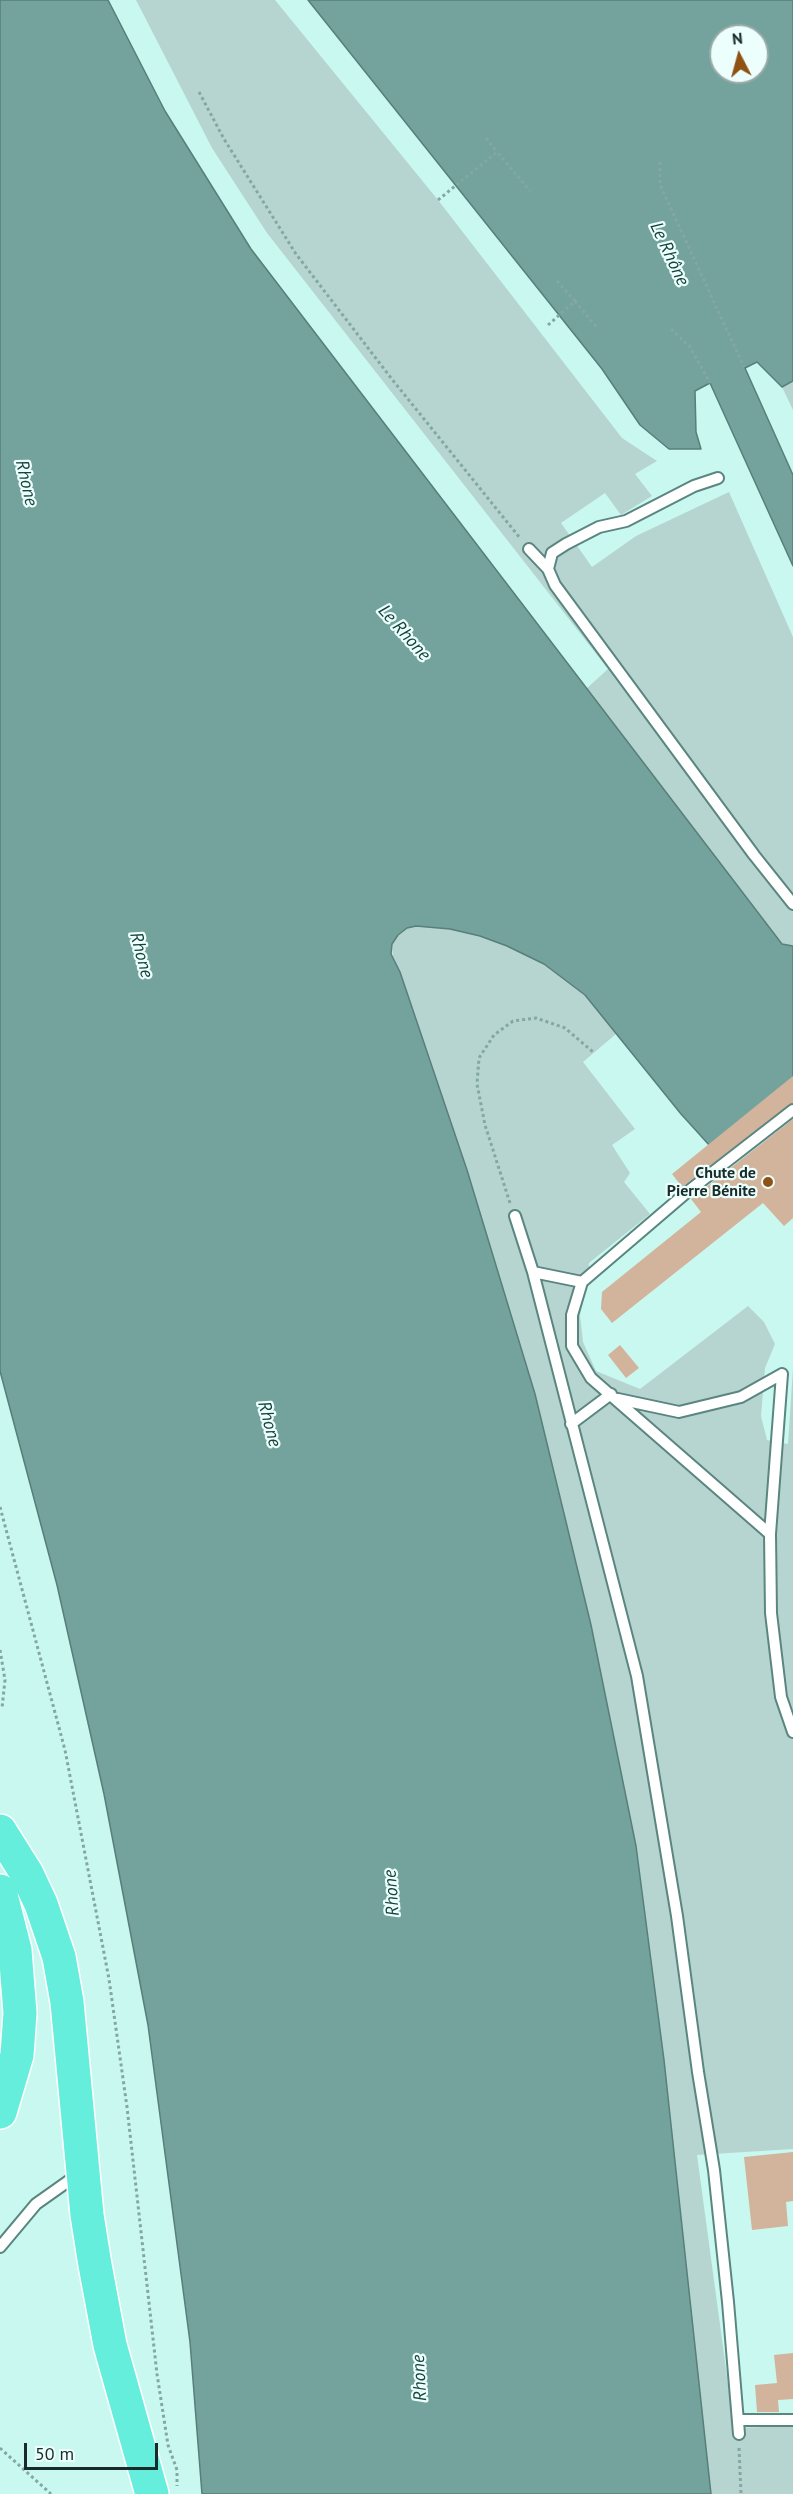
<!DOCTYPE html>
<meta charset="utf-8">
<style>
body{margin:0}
#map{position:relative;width:793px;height:2494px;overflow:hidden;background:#c9f8f1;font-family:"PT Sans",sans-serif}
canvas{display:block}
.north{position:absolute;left:709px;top:24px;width:60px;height:60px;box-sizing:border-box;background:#edfffc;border:2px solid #98aaa8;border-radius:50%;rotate:354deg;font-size:16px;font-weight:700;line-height:24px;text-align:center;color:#192b29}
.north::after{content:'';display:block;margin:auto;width:21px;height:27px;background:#8f5214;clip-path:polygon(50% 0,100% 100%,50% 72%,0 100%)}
.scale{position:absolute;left:24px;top:2443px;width:134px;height:27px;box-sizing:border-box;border:3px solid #192b29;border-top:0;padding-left:8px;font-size:18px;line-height:21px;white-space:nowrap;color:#192b29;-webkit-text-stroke:4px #edfffc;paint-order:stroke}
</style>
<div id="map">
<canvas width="793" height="2494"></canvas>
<div class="north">N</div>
<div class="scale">50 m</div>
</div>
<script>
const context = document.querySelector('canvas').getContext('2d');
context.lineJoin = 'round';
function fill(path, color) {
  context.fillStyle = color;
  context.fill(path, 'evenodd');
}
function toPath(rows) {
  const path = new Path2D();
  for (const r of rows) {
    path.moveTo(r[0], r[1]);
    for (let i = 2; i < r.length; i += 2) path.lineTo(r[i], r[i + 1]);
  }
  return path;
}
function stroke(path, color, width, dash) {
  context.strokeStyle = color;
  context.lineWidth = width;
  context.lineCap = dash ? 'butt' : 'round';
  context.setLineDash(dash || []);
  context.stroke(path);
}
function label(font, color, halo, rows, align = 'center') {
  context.font = font + ' "PT Sans",sans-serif';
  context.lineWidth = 4.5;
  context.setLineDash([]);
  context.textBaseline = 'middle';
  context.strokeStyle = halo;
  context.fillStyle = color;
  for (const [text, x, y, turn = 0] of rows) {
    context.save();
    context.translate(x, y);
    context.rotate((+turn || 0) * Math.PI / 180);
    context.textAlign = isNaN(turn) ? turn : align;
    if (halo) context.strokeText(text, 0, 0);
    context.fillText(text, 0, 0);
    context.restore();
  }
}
fill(toPath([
 [136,0,275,0,438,200,622,438,657,461,635,474,652,496,621,515,605,493,561,523,592,567,636,536,729,492,793,637,793,946,783,944,586,689,608,669,267,233,212,148],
 [793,381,793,410,782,387],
 [415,926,450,929,480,936,507,946,544,964,585,995,616,1034,583,1062,635,1129,612,1145,630,1173,624,1182,650,1214,589,1263,587,1286,580,1315,583,1342,596,1371,640,1389,748,1306,764,1322,775,1344,765,1368,761,1416,767,1440,788,1444,793,1369,793,2149,697,2155,734,2428,793,2426,793,2494,711,2494,636,1846,591,1625,535,1394,467,1170,400,972,393,962,392,944,398,935,407,928]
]), '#b6d5d0');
const water = toPath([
 [0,0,108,0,165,111,251,249,782,944,793,946,793,1078,710,1146,681,1114,585,995,544,964,507,946,480,936,450,929,416,926,407,928,398,935,392,944,391,954,400,972,467,1170,535,1394,591,1625,636,1846,664,2060,711,2494,202,2494,190,2342,148,2025,104,1794,57,1585,0,1371,0,0],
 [308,0,793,0,793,381,782,387,757,362,745,368,793,475,793,566,710,383,695,391,696,432,701,449,669,449,640,425,602,369,308,0],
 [721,36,757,36,757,72,721,72,721,36]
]);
fill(water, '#73a39c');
stroke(water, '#587f7a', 1.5);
fill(toPath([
 [793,1076,793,1103,682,1187,672,1174],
 [793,1119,793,1218,784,1226,763,1203,612,1323,601,1309,602,1292,701,1212,691,1199],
 [620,1345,639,1368,626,1378,608,1355],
 [793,2152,793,2201,786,2202,788,2226,752,2230,744,2157],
 [793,2353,793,2399,778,2400,779,2412,757,2412,755,2385,777,2383,774,2355]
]), '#d2b39b');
const lane = toPath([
 [718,478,694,486,626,521,599,527,566,544,552,553,548,569,555,585,754,855,793,904],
 [529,549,548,569],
 [515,1216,533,1272,637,1676,677,1916,698,2072,714,2170,728,2302,739,2434],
 [533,1272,582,1282],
 [782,1374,770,1534,771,1613,781,1697,793,1732],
 [618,1399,679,1412,741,1397,782,1374],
 [571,1424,611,1394],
 [770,1534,591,1378,572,1346,572,1315,582,1282,686,1193,793,1110],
 [0,2247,36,2204,77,2175],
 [738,2420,793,2420]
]);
const highway = toPath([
 [0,1831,27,1874,41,1904,59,1957,67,2002,87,2215,95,2265,110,2345,152,2494],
 [0,1891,15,1950,20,2013,17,2055,0,2112]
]);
stroke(lane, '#5b8680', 14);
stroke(highway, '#fff', 36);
stroke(toPath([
 [199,92,224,139,296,254,391,378,520,538],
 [486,138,497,152],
 [660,162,660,185,744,367],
 [438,200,497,152,530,191],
 [575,301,598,329],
 [548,325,575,301,556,280],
 [671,329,690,347,710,383],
 [510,1203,485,1125,477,1084,479,1058,494,1035,513,1021,536,1018,565,1028,593,1052],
 [0,1507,65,1750,109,1979,127,2107,157,2374,168,2445,177,2470,177,2486],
 [0,1650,5,1680,2,1708],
 [0,2448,51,2494],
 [739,2448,741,2494]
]), '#83a7a2', 3, [3, 3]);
stroke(lane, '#fff', 10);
stroke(highway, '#6ed', 33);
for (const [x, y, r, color] of [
 [768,1182,6,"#8f5214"]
]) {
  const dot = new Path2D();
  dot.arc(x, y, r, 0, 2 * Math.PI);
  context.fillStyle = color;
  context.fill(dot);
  stroke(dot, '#edfffc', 2);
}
label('bold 16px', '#192b29', '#edfffc', [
 ["Chute de",756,1173],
 ["Pierre Bénite",756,1191]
], 'right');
label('italic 18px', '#16433d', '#edfffc', [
 ["Le Rhône",669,254,65],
 ["Rhone",26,483,77],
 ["Le Rhone",404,633,48],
 ["Rhone",141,955,75],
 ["Rhone",269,1424,75],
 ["Rhone",392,1893,-94],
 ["Rhone",420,2378,-93]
]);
</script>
